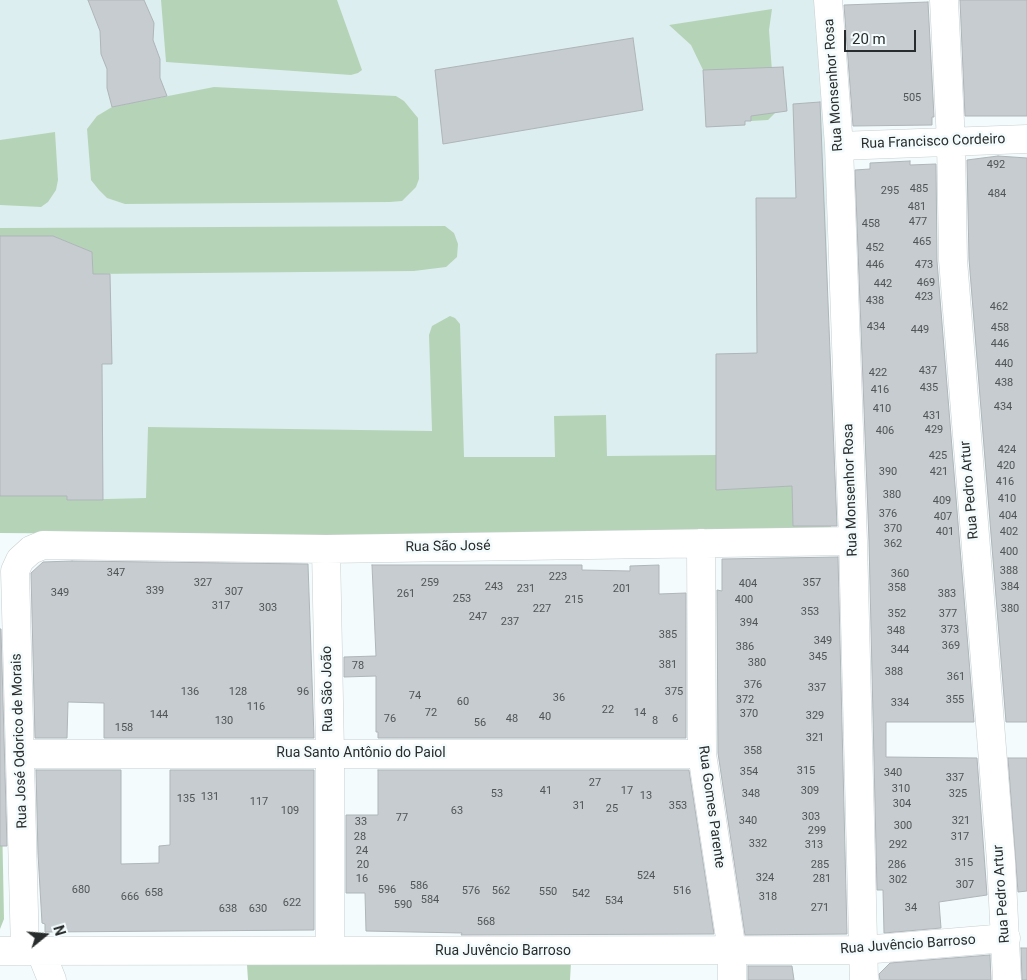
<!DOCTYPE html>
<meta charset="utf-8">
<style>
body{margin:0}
#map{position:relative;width:1027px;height:980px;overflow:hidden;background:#f3fbfc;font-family:Roboto,sans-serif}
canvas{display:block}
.north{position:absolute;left:20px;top:910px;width:50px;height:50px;-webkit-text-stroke:4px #f3fbfc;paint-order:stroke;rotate:73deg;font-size:14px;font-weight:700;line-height:20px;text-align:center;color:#292c2c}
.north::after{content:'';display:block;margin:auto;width:18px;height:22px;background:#292c2c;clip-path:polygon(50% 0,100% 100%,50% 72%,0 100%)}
.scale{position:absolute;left:844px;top:30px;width:72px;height:22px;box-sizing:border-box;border:2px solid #292c2c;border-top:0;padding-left:6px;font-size:15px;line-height:18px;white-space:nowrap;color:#292c2c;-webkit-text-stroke:4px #f3fbfc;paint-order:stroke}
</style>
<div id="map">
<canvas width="1027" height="980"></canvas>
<div class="north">N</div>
<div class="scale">20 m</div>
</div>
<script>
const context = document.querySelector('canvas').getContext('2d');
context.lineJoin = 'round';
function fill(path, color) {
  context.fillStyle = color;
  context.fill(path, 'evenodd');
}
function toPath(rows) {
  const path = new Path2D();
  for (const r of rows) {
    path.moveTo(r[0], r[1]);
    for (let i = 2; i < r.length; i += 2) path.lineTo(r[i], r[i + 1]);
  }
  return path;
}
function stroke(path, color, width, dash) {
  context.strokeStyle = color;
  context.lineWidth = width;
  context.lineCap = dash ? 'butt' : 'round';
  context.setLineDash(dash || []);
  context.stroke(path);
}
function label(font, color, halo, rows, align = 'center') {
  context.font = font + ' Roboto,sans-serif';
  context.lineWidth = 5;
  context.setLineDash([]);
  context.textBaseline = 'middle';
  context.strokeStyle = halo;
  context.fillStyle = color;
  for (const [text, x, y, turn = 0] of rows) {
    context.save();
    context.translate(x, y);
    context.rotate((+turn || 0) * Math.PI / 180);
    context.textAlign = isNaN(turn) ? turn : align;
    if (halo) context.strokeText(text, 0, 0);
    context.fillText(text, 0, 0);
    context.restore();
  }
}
fill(toPath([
 [0,0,817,0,825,102,831,530,817,538,0,533]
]), '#ddeef0');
fill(toPath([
 [161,0,337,0,362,70,358,73,351,75,166,62],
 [772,9,769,30,775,113,768,120,751,121,703,70,691,45,669,25],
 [214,87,396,96,404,101,418,118,419,179,416,187,402,201,390,202,125,204,107,198,99,190,91,180,87,129,97,116,112,107],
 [55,132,58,180,56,190,48,202,41,207,0,205,0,140],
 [445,226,454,233,458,244,457,257,446,267,414,271,93,274,92,252,53,236,0,236,0,228],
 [450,316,455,318,460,324,464,457,555,457,554,416,606,415,607,456,716,455,716,490,792,486,793,517,831,517,831,530,817,538,0,533,0,496,67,496,68,500,146,498,148,427,432,431,429,335,432,326],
 [0,716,4,919,0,929],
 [571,962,570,980,248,980,247,965]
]), '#b5d4b7');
const building = toPath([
 [88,0,144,0,154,23,153,40,160,59,160,78,167,96,112,107,107,88,107,69,101,54,100,31,88,0],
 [960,0,1027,0,1027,116,965,116,960,0],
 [928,2,934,117,932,117,932,125,853,126,844,5,928,2],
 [633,38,643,110,443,144,435,70,633,38],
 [783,67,787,111,751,116,751,121,745,121,745,125,706,127,703,70,783,67],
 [820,102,837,526,793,526,792,486,716,490,716,354,757,353,756,198,796,198,793,104,820,102],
 [998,156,1027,158,1027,722,1006,722,969,259,967,160,998,156],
 [910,161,910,165,936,164,937,261,974,722,886,722,886,757,977,758,987,895,939,902,941,928,884,933,883,890,877,890,869,541,855,170,870,169,870,163,910,161],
 [0,236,53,236,92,252,93,274,110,274,112,364,102,364,103,500,67,500,67,496,0,496,0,236],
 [838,557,847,934,745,935,718,753,717,590,722,591,722,559,838,557],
 [72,561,308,564,314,738,104,738,104,703,68,702,67,738,35,738,31,573,43,562,72,561],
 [372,565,582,565,582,570,630,571,630,566,659,565,659,594,686,593,686,738,378,738,378,732,376,732,376,676,344,677,344,657,376,656,372,565],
 [0,629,1,629,7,846,0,846,0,629],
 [1008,758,1027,758,1027,891,1018,892,1008,758],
 [36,770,121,770,121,864,159,863,159,846,170,845,170,770,314,770,314,930,45,932,45,924,42,923,38,854,36,770],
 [378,770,689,770,714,934,461,935,462,933,366,931,365,893,346,893,346,815,378,815,378,770],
 [1021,948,1027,948,1027,980,1022,980,1021,948],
 [990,955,991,980,880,980,879,974,890,963,990,955],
 [748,966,792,966,794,980,748,980,748,966]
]);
fill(building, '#c6ccd0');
stroke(building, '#afb5b9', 1);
const street = toPath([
 [828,0,839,146,853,541,864,980],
 [944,0,951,142,953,260,1001,861,1007,980],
 [839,146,1027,139],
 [701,543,702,754,732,951,732,980],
 [326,549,330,753,330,950],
 [20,754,702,754],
 [25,950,15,571,20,560,31,550,43,545,326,549,853,541],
 [40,950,52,980],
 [0,951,863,950,1006,938]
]);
stroke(street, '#c8cfd0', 29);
stroke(street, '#fff', 28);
label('11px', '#505455', null, [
 ["505",912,98],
 ["492",996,165],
 ["485",919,189],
 ["295",890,191],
 ["484",997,194],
 ["481",917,207],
 ["477",918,222],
 ["458",871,224],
 ["465",922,242],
 ["452",875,248],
 ["446",875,265],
 ["473",924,265],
 ["469",926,283],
 ["442",883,284],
 ["423",924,297],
 ["438",875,301],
 ["462",999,307],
 ["434",876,327],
 ["458",1000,328],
 ["449",920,330],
 ["446",1000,344],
 ["440",1004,364],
 ["437",928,371],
 ["422",878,373],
 ["438",1004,383],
 ["435",929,388],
 ["416",880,390],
 ["434",1003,407],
 ["410",882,409],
 ["431",932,416],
 ["429",934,430],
 ["406",885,431],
 ["424",1007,450],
 ["425",938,456],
 ["420",1006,466],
 ["390",888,472],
 ["421",939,472],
 ["416",1005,482],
 ["380",892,495],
 ["410",1007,499],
 ["409",942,501],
 ["376",888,514],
 ["404",1008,516],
 ["407",943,517],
 ["370",893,529],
 ["401",945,532],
 ["402",1009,532],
 ["362",893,544],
 ["400",1009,552],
 ["388",1009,571],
 ["347",116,573],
 ["360",900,574],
 ["223",558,577],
 ["327",203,583],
 ["259",430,583],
 ["357",812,583],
 ["404",748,584],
 ["243",494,587],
 ["384",1010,587],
 ["358",897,588],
 ["231",526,589],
 ["201",622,589],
 ["339",155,591],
 ["307",234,592],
 ["349",60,593],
 ["261",406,594],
 ["383",947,594],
 ["253",462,599],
 ["215",574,600],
 ["400",744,600],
 ["317",221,606],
 ["303",268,608],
 ["227",542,609],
 ["380",1010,609],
 ["353",810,612],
 ["352",897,614],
 ["377",948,614],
 ["247",478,617],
 ["237",510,622],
 ["394",749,623],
 ["373",950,630],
 ["348",896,631],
 ["385",668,635],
 ["349",823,641],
 ["369",951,646],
 ["386",745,647],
 ["344",900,650],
 ["345",818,657],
 ["380",757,663],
 ["381",668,665],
 ["78",358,666],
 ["388",894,672],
 ["361",956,677],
 ["376",753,685],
 ["337",817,688],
 ["136",190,692],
 ["128",238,692],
 ["96",303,692],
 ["375",674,692],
 ["74",415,696],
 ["36",559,698],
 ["372",745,700],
 ["355",955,700],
 ["60",463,702],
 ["334",900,703],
 ["116",256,707],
 ["22",608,710],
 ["72",431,713],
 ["14",640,713],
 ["370",749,714],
 ["144",159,715],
 ["329",815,716],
 ["40",545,717],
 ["76",390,719],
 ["48",512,719],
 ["6",675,719],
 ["130",224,721],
 ["8",655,721],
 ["56",480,723],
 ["158",124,728],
 ["321",815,738],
 ["358",753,751],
 ["315",806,771],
 ["354",749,772],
 ["340",893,773],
 ["337",955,778],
 ["27",595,783],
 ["310",901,789],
 ["41",546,791],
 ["17",627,791],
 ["309",810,791],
 ["53",497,794],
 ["348",751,794],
 ["325",958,794],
 ["13",646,796],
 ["131",210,797],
 ["135",186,799],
 ["117",259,802],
 ["304",902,804],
 ["31",579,806],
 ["353",678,806],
 ["25",612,809],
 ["109",290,811],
 ["63",457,811],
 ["303",811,817],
 ["77",402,818],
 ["340",748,821],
 ["321",961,821],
 ["33",361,822],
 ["300",903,826],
 ["299",817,831],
 ["28",360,837],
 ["317",960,837],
 ["332",758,844],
 ["313",814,845],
 ["292",898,845],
 ["24",362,851],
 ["315",964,863],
 ["20",363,865],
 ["285",820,865],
 ["286",897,865],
 ["524",646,876],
 ["324",765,878],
 ["16",362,879],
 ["281",822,879],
 ["302",898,880],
 ["307",965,885],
 ["586",419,886],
 ["680",81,890],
 ["596",387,890],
 ["576",471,891],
 ["562",501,891],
 ["516",682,891],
 ["550",548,892],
 ["658",154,893],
 ["542",581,894],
 ["666",130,897],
 ["318",768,897],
 ["584",430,900],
 ["534",614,901],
 ["622",292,903],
 ["590",403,905],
 ["271",820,908],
 ["34",911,908],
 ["638",228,909],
 ["630",258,909],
 ["568",486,922]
]);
label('14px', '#292c2c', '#f3fbfc', [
 ["Rua Monsenhor Rosa",834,85,-94],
 ["Rua Francisco Cordeiro",933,142,-2],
 ["Rua Monsenhor Rosa",851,490,-92],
 ["Rua Pedro Artur",970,490,-95],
 ["Rua São José",448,547,-1],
 ["Rua São João",328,689,-91],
 ["Rua José Odorico de Morais",20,741,-92],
 ["Rua Santo Antônio do Paiol",361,753],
 ["Rua Gomes Parente",711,807,82],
 ["Rua Pedro Artur",1002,894,-94],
 ["Rua Juvêncio Barroso",908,945,-4],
 ["Rua Juvêncio Barroso",503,951]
]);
</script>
